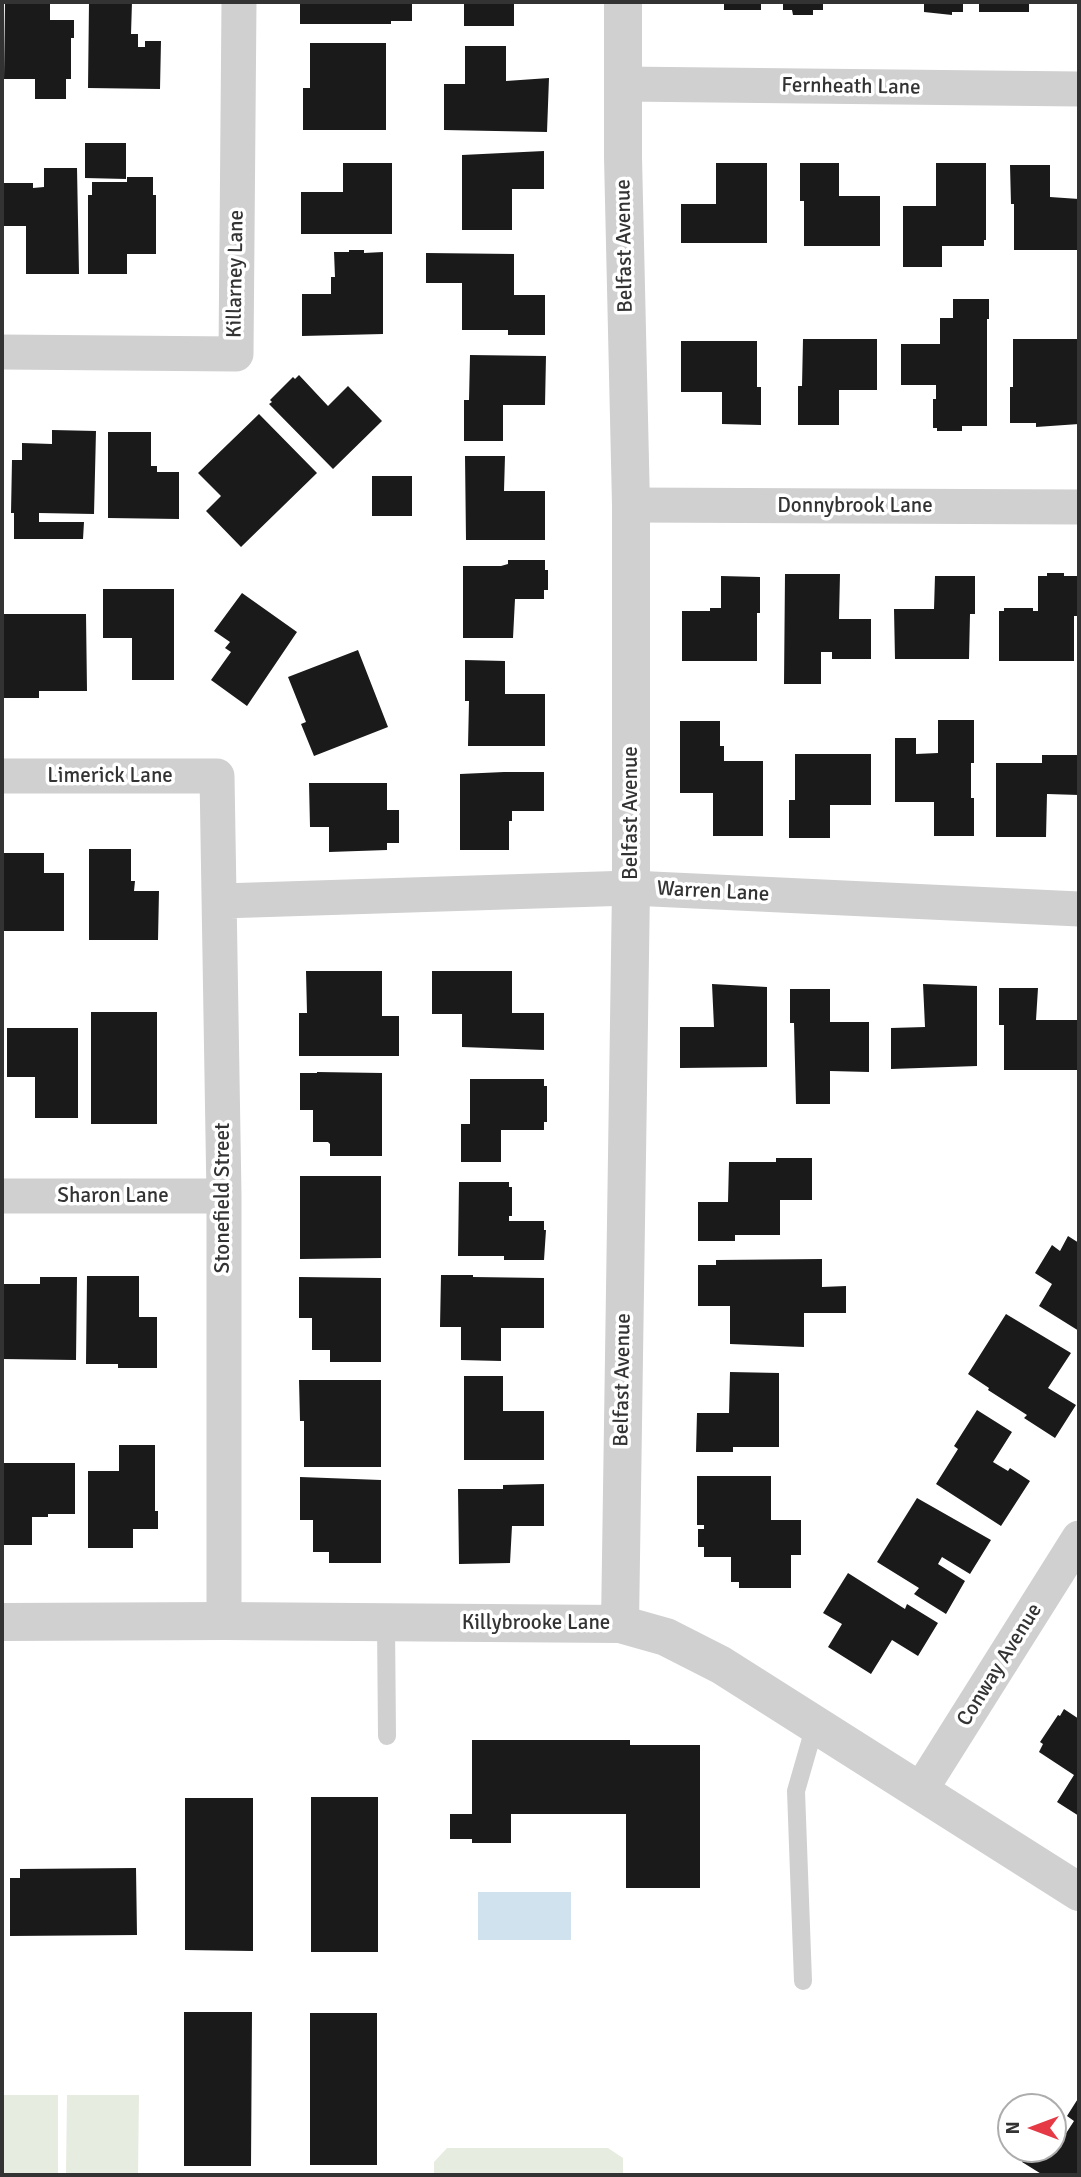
<!DOCTYPE html>
<style>
body{margin:0}
#map{position:relative;width:1081px;height:2177px;overflow:hidden;background:#fff;font-family:Signika,sans-serif}
canvas{display:block}
.frame{position:absolute;inset:0;border:4px solid #333;pointer-events:none}
.north{position:absolute;left:997px;top:2093px;width:70px;height:70px;box-sizing:border-box;background:#fff;border:2px solid #adadad;border-radius:50%;rotate:270deg;font-size:19px;font-weight:700;line-height:28px;text-align:center;color:#333}
.north::after{content:'';display:block;margin:auto;width:24px;height:32px;background:#e63946;clip-path:polygon(50% 0,100% 100%,50% 72%,0 100%)}
</style>
<div id="map">
<canvas width="1081" height="2177"></canvas>
<div class="frame"></div>
<div class="north">N</div>
</div>
<script>
const context = document.querySelector('canvas').getContext('2d');
context.lineJoin = 'round';
function fill(path, color) {
  context.fillStyle = color;
  context.fill(path, 'evenodd');
}
function toPath(rows) {
  const path = new Path2D();
  for (const r of rows) {
    path.moveTo(r[0], r[1]);
    for (let i = 2; i < r.length; i += 2) path.lineTo(r[i], r[i + 1]);
  }
  return path;
}
function stroke(path, color, width, dash) {
  context.strokeStyle = color;
  context.lineWidth = width;
  context.lineCap = dash ? 'butt' : 'round';
  context.setLineDash(dash || []);
  context.stroke(path);
}
function label(font, color, halo, rows, align = 'center') {
  context.font = font + ' Signika,sans-serif';
  context.lineWidth = 7;
  context.setLineDash([]);
  context.textBaseline = 'middle';
  context.strokeStyle = halo;
  context.fillStyle = color;
  for (const [text, x, y, turn = 0] of rows) {
    context.save();
    context.translate(x, y);
    context.rotate((+turn || 0) * Math.PI / 180);
    context.textAlign = isNaN(turn) ? turn : align;
    if (halo) context.strokeText(text, 0, 0);
    context.fillText(text, 0, 0);
    context.restore();
  }
}
fill(toPath([
 [2,2095,58,2095,58,2175,2,2175],
 [67,2095,139,2095,138,2175,66,2175],
 [447,2148,608,2148,623,2158,623,2175,434,2175,434,2162]
]), '#e6ecdf');
fill(toPath([
 [478,1892,571,1892,571,1940,478,1940]
]), '#cfe2ee');
fill(toPath([
 [5,2,50,2,50,20,74,20,74,38,71,38,71,79,66,79,66,99,35,99,35,79,4,79],
 [89,2,132,2,131,34,138,34,138,47,145,47,145,41,161,41,160,89,88,88],
 [300,2,412,2,412,21,391,21,391,24,300,24],
 [464,2,514,2,514,26,464,26],
 [724,2,761,2,761,10,724,10],
 [783,2,823,2,823,10,813,10,813,15,793,15,792,10,783,10],
 [924,2,963,2,963,12,952,12,952,15,924,12],
 [979,2,1029,2,1029,12,979,12],
 [310,43,386,43,386,130,303,130,303,88,310,88],
 [465,46,506,46,506,81,549,78,547,132,444,130,444,84,465,84],
 [85,143,126,143,126,179,85,178],
 [544,151,544,189,512,189,512,230,462,230,462,155],
 [343,163,392,163,392,234,301,234,301,192,343,192],
 [716,163,767,163,767,243,681,243,681,204,716,204],
 [800,163,839,163,839,196,880,196,880,246,804,246,804,201,800,201],
 [936,163,986,163,986,240,984,240,984,246,942,246,942,267,903,267,903,206,936,206],
 [1010,165,1050,165,1050,197,1079,199,1079,250,1014,250,1014,204,1011,204],
 [44,168,77,168,79,274,26,274,26,226,2,226,2,183,33,183,33,188,44,187],
 [127,177,153,177,153,195,156,195,156,254,127,254,127,274,88,274,88,195,92,195,92,182,127,182],
 [349,250,364,250,364,253,383,252,383,334,302,336,302,294,331,294,331,277,335,277,334,252,349,252],
 [426,253,514,254,514,295,545,295,545,335,508,335,508,330,462,330,462,283,426,283],
 [953,299,989,299,989,319,987,319,987,426,962,426,962,431,937,431,937,428,933,428,933,399,936,399,936,385,901,385,901,344,940,344,940,318,953,318],
 [803,339,877,339,877,390,839,390,839,425,798,425,798,386,802,386],
 [1013,339,1079,339,1079,424,1036,427,1036,423,1010,423,1010,387,1013,387],
 [681,341,757,341,757,387,761,387,761,425,722,424,722,392,681,392],
 [470,355,546,356,545,405,503,405,503,441,464,441,464,400,469,400],
 [299,375,328,406,348,386,382,421,333,469,269,404,272,402,270,400,293,377,295,379],
 [259,414,317,473,241,547,206,511,221,496,198,473],
 [52,430,96,431,94,514,39,513,39,522,84,522,83,539,14,539,14,513,11,513,12,460,22,460,22,443,52,444],
 [108,432,151,432,151,466,157,466,157,472,179,472,179,519,108,518],
 [465,456,505,456,504,491,545,491,545,540,466,540],
 [372,476,412,476,412,516,372,516],
 [508,560,545,560,545,570,548,570,548,590,544,590,544,599,515,599,513,638,463,638,463,566,501,566,508,564],
 [1047,573,1064,573,1064,576,1078,576,1078,616,1074,616,1074,661,999,661,999,611,1004,611,1004,608,1033,608,1033,611,1038,611,1038,576,1047,576],
 [785,574,840,574,839,619,871,619,871,659,832,659,832,652,821,652,821,684,784,684],
 [721,576,760,577,760,613,757,613,757,661,682,661,682,611,710,611,710,608,721,608],
 [935,576,975,576,975,614,970,614,969,659,895,659,894,609,934,609],
 [103,589,174,589,174,680,132,680,132,638,103,638],
 [242,593,297,632,247,706,211,680,231,652,225,648,230,642,214,631],
 [3,614,86,614,87,691,39,691,39,698,2,698],
 [358,650,388,727,314,756,301,724,306,722,288,677],
 [465,660,505,661,505,694,545,694,545,746,468,746,469,701,465,701],
 [938,720,974,720,974,763,971,763,971,798,974,798,974,836,934,836,934,802,895,802,895,738,916,738,916,754,938,753],
 [680,721,720,721,720,746,724,746,724,761,763,761,763,836,713,836,713,793,680,793],
 [795,754,871,754,871,805,830,805,830,838,789,838,789,800,795,800],
 [1042,755,1079,755,1079,795,1047,794,1046,837,996,837,996,763,1042,763],
 [504,772,544,772,544,811,512,811,512,821,509,821,509,850,460,850,460,774],
 [309,783,387,783,387,810,399,810,399,843,387,843,387,850,329,852,329,827,310,827],
 [89,849,131,849,131,881,135,881,134,891,159,891,158,940,89,940],
 [2,853,44,853,44,873,64,873,64,931,2,931],
 [306,971,382,971,382,1016,399,1016,399,1056,299,1056,299,1013,307,1013],
 [432,971,512,971,512,1013,544,1013,544,1050,462,1047,462,1014,432,1014],
 [712,984,767,987,767,1067,680,1068,680,1027,714,1027],
 [923,984,977,986,977,1066,891,1069,891,1028,925,1027],
 [999,988,1038,988,1036,1020,1079,1020,1079,1070,1004,1070,1004,1025,999,1025],
 [790,989,830,989,830,1022,869,1022,869,1072,830,1071,830,1104,796,1104,794,1023,790,1023],
 [91,1012,157,1012,157,1124,91,1124],
 [7,1028,78,1028,78,1118,35,1118,35,1077,7,1077],
 [317,1072,382,1073,382,1156,330,1156,330,1144,328,1142,313,1142,313,1110,300,1110,300,1073,317,1073],
 [470,1079,544,1079,544,1086,547,1086,547,1122,544,1122,544,1130,501,1130,501,1162,461,1162,461,1124,470,1124],
 [776,1158,812,1158,812,1200,780,1200,780,1235,735,1235,735,1241,698,1241,698,1202,728,1202,729,1162,776,1162],
 [300,1176,381,1176,381,1258,300,1259],
 [459,1182,509,1182,509,1187,512,1187,512,1216,509,1216,509,1221,544,1221,544,1230,546,1230,544,1260,504,1260,504,1256,458,1256],
 [1068,1236,1079,1243,1079,1331,1039,1306,1052,1284,1035,1273,1052,1245,1060,1251],
 [822,1259,822,1287,846,1286,846,1313,804,1313,804,1347,730,1344,730,1306,698,1306,698,1265,716,1265,716,1260],
 [441,1275,473,1275,473,1277,544,1278,544,1328,501,1328,501,1361,461,1360,461,1327,440,1327],
 [87,1276,139,1276,139,1317,157,1317,157,1368,118,1368,118,1364,86,1364],
 [40,1277,77,1277,76,1360,2,1359,2,1284,40,1284],
 [299,1277,381,1278,381,1362,330,1362,330,1350,312,1350,312,1318,299,1318],
 [1006,1314,1071,1353,1048,1388,1076,1405,1055,1438,1024,1418,1027,1415,988,1390,989,1388,968,1374],
 [730,1372,779,1373,779,1447,733,1447,733,1452,696,1452,697,1413,729,1413],
 [464,1376,503,1376,503,1411,544,1411,544,1460,464,1460],
 [299,1380,381,1380,381,1467,304,1467,304,1421,300,1421],
 [977,1410,1012,1432,993,1462,1008,1471,1010,1468,1030,1481,1001,1526,936,1484,958,1449,954,1446],
 [119,1445,155,1445,155,1511,158,1511,158,1529,133,1529,133,1548,88,1548,88,1471,119,1471],
 [2,1463,75,1463,75,1514,48,1514,48,1517,32,1517,32,1545,2,1545],
 [697,1476,771,1476,771,1520,801,1520,801,1555,791,1555,791,1588,739,1588,739,1582,731,1582,731,1557,704,1557,704,1547,698,1547,698,1529,704,1529,704,1525,697,1525],
 [300,1477,381,1480,381,1563,329,1563,329,1552,313,1552,313,1520,300,1520],
 [544,1484,544,1526,512,1526,510,1563,459,1564,458,1489,503,1489,503,1485],
 [917,1498,991,1540,970,1574,942,1557,938,1564,965,1581,946,1614,914,1594,919,1588,877,1562],
 [848,1573,905,1609,907,1604,938,1623,918,1656,892,1640,871,1674,828,1647,842,1624,823,1613],
 [1064,1709,1079,1719,1079,1816,1057,1802,1074,1775,1039,1752,1043,1744,1040,1742,1058,1715,1060,1716],
 [472,1740,630,1740,630,1745,700,1745,700,1888,626,1888,626,1814,511,1814,511,1843,472,1843,472,1839,450,1839,450,1814,472,1814],
 [311,1797,378,1797,378,1952,311,1952],
 [185,1798,253,1798,253,1951,185,1950],
 [136,1868,137,1935,10,1936,10,1878,20,1878,20,1869],
 [184,2012,252,2012,251,2166,184,2166],
 [310,2013,377,2013,377,2165,310,2165],
 [1079,2097,1079,2175,1043,2175,1022,2162,1030,2149,1053,2149,1053,2133,1063,2138,1074,2121,1067,2116]
]), '#1a1a1a');
stroke(toPath([
 [386,1623,387,1736],
 [803,1981,796,1791,815,1725]
]), '#d0d0d0', 18);
stroke(toPath([
 [623,84,1079,89],
 [2,352,236,354,239,2],
 [631,505,1079,507],
 [2,776,217,776,224,1196,224,1621],
 [221,901,631,888,1079,909],
 [2,1196,224,1196],
 [920,1791,1079,1538]
]), '#d0d0d0', 35);
stroke(toPath([
 [2,1622,224,1621,620,1624,666,1637,721,1665,1079,1892],
 [620,1624,631,888,631,505,623,157,623,2]
]), '#d0d0d0', 38);
label('21px', '#333', '#fff', [
 ["Fernheath Lane",851,87,1],
 ["Belfast Avenue",625,246,-91],
 ["Killarney Lane",236,274,-89],
 ["Donnybrook Lane",855,506],
 ["Limerick Lane",110,776],
 ["Belfast Avenue",631,813,-90],
 ["Warren Lane",713,892,3],
 ["Sharon Lane",113,1196],
 ["Stonefield Street",223,1198,-90],
 ["Belfast Avenue",623,1380,-89],
 ["Killybrooke Lane",536,1623],
 ["Conway Avenue",1000,1665,-58]
]);
</script>
